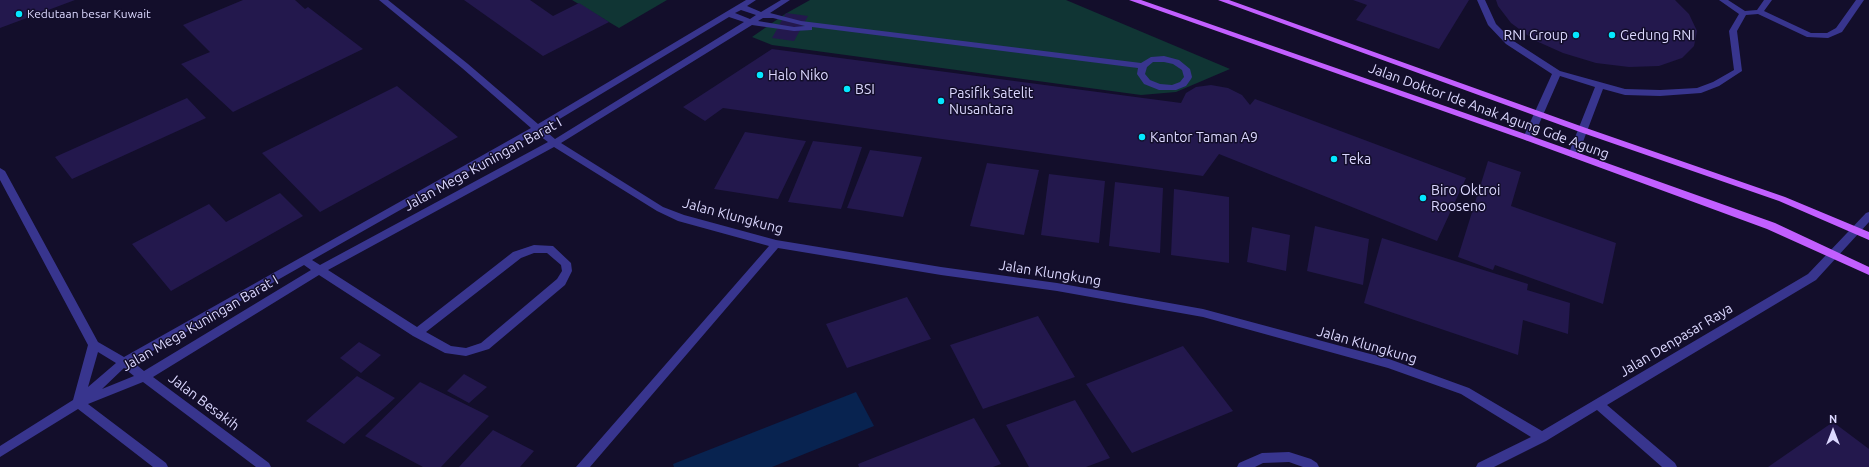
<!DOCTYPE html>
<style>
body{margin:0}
#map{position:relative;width:1869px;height:467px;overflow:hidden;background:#130e2b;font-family:Ubuntu,sans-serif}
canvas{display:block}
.north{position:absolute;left:1813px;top:411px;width:40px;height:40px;-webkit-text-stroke:3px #130e2b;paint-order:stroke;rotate:0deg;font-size:11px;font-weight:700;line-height:16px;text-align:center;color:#dcd8ff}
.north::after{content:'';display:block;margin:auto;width:14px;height:18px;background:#dcd8ff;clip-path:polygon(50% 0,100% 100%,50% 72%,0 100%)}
</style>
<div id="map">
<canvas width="1869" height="467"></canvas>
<div class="north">N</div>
</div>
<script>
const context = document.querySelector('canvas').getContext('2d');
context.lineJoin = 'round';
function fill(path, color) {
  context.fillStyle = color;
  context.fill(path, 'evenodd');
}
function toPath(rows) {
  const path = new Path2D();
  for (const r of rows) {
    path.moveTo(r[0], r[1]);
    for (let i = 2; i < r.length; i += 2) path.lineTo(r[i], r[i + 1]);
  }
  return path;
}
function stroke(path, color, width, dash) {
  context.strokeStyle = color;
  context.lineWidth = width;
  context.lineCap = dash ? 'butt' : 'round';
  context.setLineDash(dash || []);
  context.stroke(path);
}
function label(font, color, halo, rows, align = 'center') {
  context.font = font + ' Ubuntu,sans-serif';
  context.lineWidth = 3;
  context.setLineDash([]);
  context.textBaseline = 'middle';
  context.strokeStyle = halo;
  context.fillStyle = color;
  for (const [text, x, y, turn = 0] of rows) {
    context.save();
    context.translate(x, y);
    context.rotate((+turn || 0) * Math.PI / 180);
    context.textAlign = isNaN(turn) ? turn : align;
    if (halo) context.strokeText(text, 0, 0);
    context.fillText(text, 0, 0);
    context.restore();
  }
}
fill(toPath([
 [572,0,667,0,619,28],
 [810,0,1066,0,1230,69,1176,92,1141,95,772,45,752,37,785,14]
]), '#103534');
fill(toPath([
 [856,392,874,426,772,467,674,467,673,464]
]), '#082350');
fill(toPath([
 [0,0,75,0,0,28],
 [243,0,295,0,305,9,308,7,363,49,233,112,181,64,210,52,183,25],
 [464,0,530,0,553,16,579,3,609,22,543,56],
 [1353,0,1469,0,1439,49,1356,20,1367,5],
 [1496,0,1675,0,1689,14,1697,31,1694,46,1682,58,1659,66,1629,67,1596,63,1563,53,1534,40,1511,23,1498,6],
 [786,13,808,16,794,41,772,38],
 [772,49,1181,103,1186,93,1196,87,1211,85,1228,88,1242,95,1250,105,1255,99,1466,178,1437,241,1219,154,1203,176,723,108,705,121,683,107],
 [397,86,458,137,320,212,262,153],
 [187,98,206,118,72,179,55,157],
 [745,132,806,141,778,199,714,189],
 [813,141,862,147,841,209,788,202],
 [870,150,922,157,903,217,847,208],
 [1488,161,1521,172,1511,206,1616,243,1603,304,1495,265,1493,270,1458,257],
 [987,163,1039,170,1024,235,970,226],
 [1049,174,1105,181,1099,243,1041,235],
 [1115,182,1163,188,1160,253,1109,246],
 [1174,189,1229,197,1229,263,1171,255],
 [280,193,303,216,171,291,132,244,209,204,226,222],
 [1315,226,1369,239,1363,285,1307,271],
 [1252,227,1290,235,1286,271,1247,262],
 [1382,238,1528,284,1527,290,1570,303,1568,334,1523,320,1518,355,1364,303],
 [907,297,931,339,847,368,826,324],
 [1038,316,1075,377,983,409,950,345],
 [359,342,381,355,361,373,340,358],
 [1183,346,1233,411,1132,453,1086,384],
 [464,374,487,387,469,403,447,391],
 [357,376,395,398,344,444,306,421],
 [420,382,489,416,441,467,423,467,365,436],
 [1075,400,1110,458,1086,467,1029,467,1006,425],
 [974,418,1001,464,993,467,859,467,858,464],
 [1833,422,1869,449,1869,467,1768,467],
 [493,430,534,451,520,467,459,467]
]), '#23184d');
fill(toPath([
 [379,0,388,0,468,64,538,124,746,0,756,0,747,6,761,12,781,0,790,0,770,13,801,21,1141,63,1151,57,1164,56,1179,60,1190,69,1192,77,1191,79,1186,86,1176,90,1159,90,1144,84,1137,74,1138,68,812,27,812,30,794,31,752,25,561,143,663,207,684,215,776,240,941,267,1057,283,1203,309,1389,359,1469,388,1542,431,1808,274,1866,213,1869,212,1869,222,1816,280,1607,405,1675,463,1677,467,1662,467,1597,410,1546,441,1494,467,1476,467,1478,463,1531,437,1461,394,1388,368,1203,317,1057,291,941,275,778,248,590,467,576,467,769,246,678,221,657,211,554,147,328,270,417,327,513,252,534,245,553,246,571,263,572,271,565,285,489,349,466,356,445,353,413,336,319,275,153,377,269,463,271,467,256,467,143,382,88,404,166,463,168,467,153,467,78,409,0,457,0,446,73,400,88,345,0,180,0,168,5,171,98,342,124,357,531,128,462,68,379,0],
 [741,10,756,15,750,19,735,13,741,10],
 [729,17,744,22,555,139,543,129,729,17],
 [763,18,773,18,805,26,794,27,758,21,763,18],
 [1153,62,1164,62,1173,64,1182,70,1184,77,1180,82,1172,85,1160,84,1150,80,1145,74,1147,67,1153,62],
 [536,133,548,142,320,265,312,260,536,133],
 [534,253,547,253,561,265,562,271,557,279,481,343,466,348,451,346,426,332,521,258,534,253],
 [304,265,311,270,144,371,133,362,304,265],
 [98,352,116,363,88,387,98,352],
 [124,368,134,376,102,389,124,368],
 [1477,0,1485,0,1496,24,1512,40,1560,71,1625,89,1660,90,1697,88,1713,82,1734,70,1729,31,1739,14,1719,0,1728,0,1745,11,1757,10,1764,0,1772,0,1764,11,1811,33,1827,33,1836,28,1856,0,1864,0,1842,32,1828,38,1807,37,1758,14,1746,15,1737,31,1742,71,1719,86,1701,93,1660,96,1625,95,1603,89,1578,155,1573,158,1568,155,1595,87,1560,76,1533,138,1528,141,1525,140,1523,138,1552,74,1506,44,1488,25,1477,0],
 [1289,452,1311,459,1317,463,1319,467,1303,467,1289,462,1263,463,1255,467,1237,467,1239,463,1262,453,1289,452]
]), '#38358e');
fill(toPath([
 [1129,0,1141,0,1531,136,1775,223,1869,267,1869,275,1767,229,1525,140,1129,0],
 [1218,0,1229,0,1586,128,1785,197,1869,232,1869,240,1779,201,1580,132,1218,0]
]), '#c25fff');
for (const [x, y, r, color] of [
 [19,14,4,"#04e8ff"],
 [1576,35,4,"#04e8ff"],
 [1612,35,4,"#04e8ff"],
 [760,75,4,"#04e8ff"],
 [847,89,4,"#04e8ff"],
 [941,101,4,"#04e8ff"],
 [1142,137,4,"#04e8ff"],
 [1334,159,4,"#04e8ff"],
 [1423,198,4,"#04e8ff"]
]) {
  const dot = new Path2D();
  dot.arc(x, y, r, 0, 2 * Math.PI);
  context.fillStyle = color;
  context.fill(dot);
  stroke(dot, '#130e2b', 1.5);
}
label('12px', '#dcd8ff', '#130e2b', [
 ["Kedutaan besar Kuwait",27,14]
], 'left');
label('14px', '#dcd8ff', '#130e2b', [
 ["RNI Group",1568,35,"right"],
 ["Gedung RNI",1620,35],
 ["Halo Niko",768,75],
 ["BSI",855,89],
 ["Pasifik Satelit",949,93],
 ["Nusantara",949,109],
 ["Kantor Taman A9",1150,137],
 ["Teka",1342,159],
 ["Biro Oktroi",1431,190],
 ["Rooseno",1431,206]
], 'left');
label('14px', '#dcd8ff', '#130e2b', [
 ["Jalan Doktor Ide Anak Agung Gde Agung",1489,111,20],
 ["Jalan Mega Kuningan Barat I",483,164,-29],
 ["Jalan Klungkung",733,216,15],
 ["Jalan Klungkung",1050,273,9],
 ["Jalan Mega Kuningan Barat I",200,323,-30],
 ["Jalan Denpasar Raya",1676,340,-31],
 ["Jalan Klungkung",1367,345,16],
 ["Jalan Besakih",204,402,37]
]);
</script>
